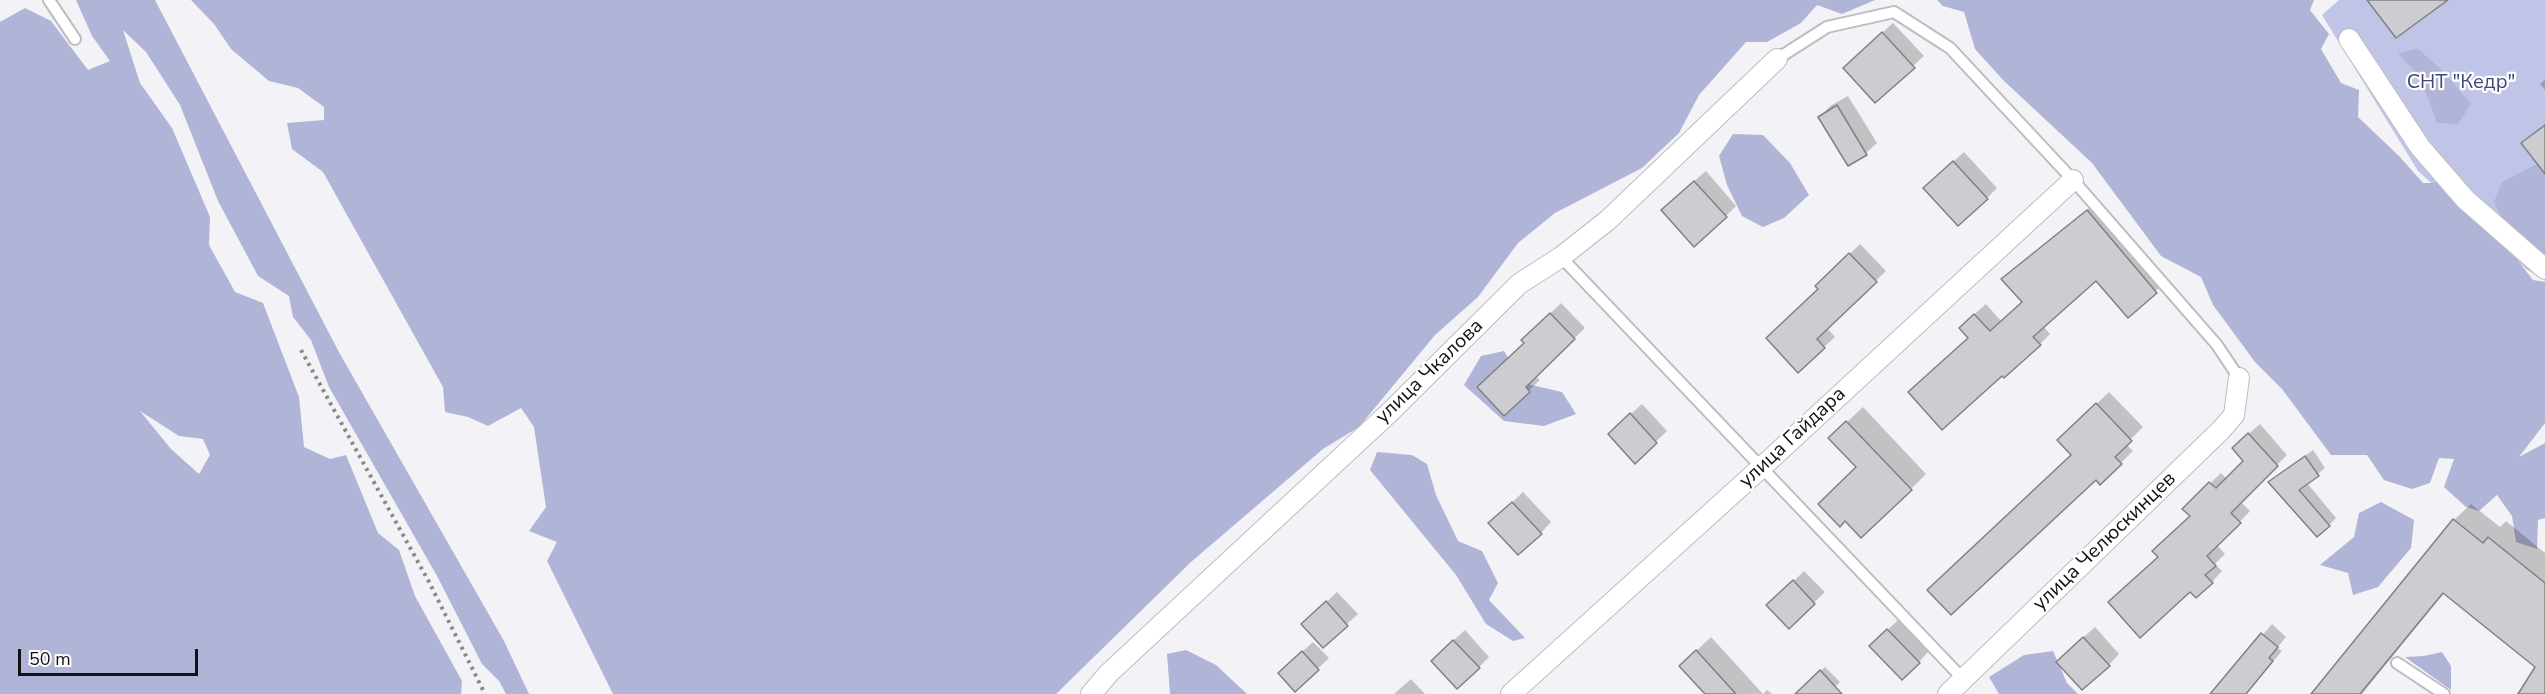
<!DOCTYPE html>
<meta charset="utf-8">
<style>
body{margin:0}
#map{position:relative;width:2545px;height:694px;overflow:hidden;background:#f3f3f7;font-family:"Nunito Sans",sans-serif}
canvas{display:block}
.scale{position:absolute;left:18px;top:649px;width:180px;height:27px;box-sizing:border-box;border:3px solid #121213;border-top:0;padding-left:8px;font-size:18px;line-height:21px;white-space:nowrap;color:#121213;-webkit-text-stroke:4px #fff;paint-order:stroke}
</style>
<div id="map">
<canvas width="2545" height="694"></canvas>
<div class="scale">50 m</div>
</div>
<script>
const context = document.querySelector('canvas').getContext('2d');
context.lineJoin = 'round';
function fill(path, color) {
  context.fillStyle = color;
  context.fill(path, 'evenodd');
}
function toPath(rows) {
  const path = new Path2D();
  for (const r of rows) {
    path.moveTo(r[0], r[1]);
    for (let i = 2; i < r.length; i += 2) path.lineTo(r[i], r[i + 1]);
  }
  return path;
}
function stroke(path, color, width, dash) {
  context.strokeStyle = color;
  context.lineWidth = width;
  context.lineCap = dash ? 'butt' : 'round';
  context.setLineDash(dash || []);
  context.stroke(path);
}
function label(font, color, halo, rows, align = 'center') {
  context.font = font + ' "Nunito Sans",sans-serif';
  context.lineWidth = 4.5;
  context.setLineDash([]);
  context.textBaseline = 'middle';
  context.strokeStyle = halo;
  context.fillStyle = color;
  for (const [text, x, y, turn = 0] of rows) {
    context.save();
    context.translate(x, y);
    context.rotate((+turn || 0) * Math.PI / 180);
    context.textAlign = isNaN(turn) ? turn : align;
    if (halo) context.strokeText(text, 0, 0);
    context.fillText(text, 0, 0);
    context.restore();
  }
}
fill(toPath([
 [2339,0,2545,0,2545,281,2526,269,2418,171,2322,15]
]), '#c0c5e7');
fill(toPath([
 [76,0,155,0,340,354,504,641,529,694,506,694,499,681,482,664,437,576,329,387,311,340,293,317,289,296,258,276,218,201,180,105,146,52,123,30,140,83,172,128,210,217,209,245,235,292,263,303,299,397,304,447,330,459,346,455,378,533,399,550,415,596,462,681,461,694,0,694,0,22,25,8,51,21,88,70,110,61,92,36],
 [140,411,179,436,203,439,210,455,199,474,171,449],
 [191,0,1875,0,1842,14,1817,5,1801,23,1767,42,1746,42,1699,95,1679,133,1642,168,1555,213,1518,243,1478,297,1435,335,1359,427,1323,449,1191,562,1056,694,613,694,547,561,557,542,529,531,546,507,534,427,521,408,488,426,468,417,445,412,443,387,323,172,292,149,287,123,324,120,324,107,298,88,269,81,231,49,214,24],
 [1937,0,2314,0,2310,10,2329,34,2321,49,2341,83,2359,90,2358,117,2399,156,2423,183,2457,183,2533,280,2545,282,2545,423,2519,457,2545,443,2545,518,2538,520,2537,549,2516,542,2512,516,2497,495,2479,511,2466,507,2444,487,2454,459,2439,458,2430,483,2412,489,2384,480,2367,455,2331,455,2282,389,2255,362,2213,305,2201,277,2161,256,2092,163,2003,80,1975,49,1964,12,1943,6],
 [2418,49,2444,72,2471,104,2458,124,2437,123,2421,79,2398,53],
 [1733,134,1763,135,1790,163,1809,195,1784,218,1763,227,1742,216,1727,185,1719,156],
 [2545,160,2545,255,2507,229,2494,202,2502,182],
 [1504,351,1523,383,1562,392,1576,414,1544,426,1504,421,1464,385,1481,356],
 [1377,452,1412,455,1427,464,1436,495,1458,541,1482,551,1498,583,1489,600,1525,638,1513,641,1486,624,1456,575,1370,470],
 [2381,502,2414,520,2411,548,2378,587,2353,595,2348,573,2320,565,2354,537,2359,513],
 [1186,650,1216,665,1247,694,1170,694,1167,654],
 [2053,651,2067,683,2078,694,1999,694,1989,677,2024,655],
 [2442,652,2451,666,2451,690,2405,657,2424,656]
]), '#b0b4d6');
fill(toPath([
 [1893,23,1924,56,1913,66,1855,57],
 [2545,79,2545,90,2540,84],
 [1848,96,1877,143,1866,153,1848,164,1820,117,1830,106],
 [1964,152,1997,188,1987,198,1936,177],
 [1706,171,1736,206,1726,216,1673,199],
 [2098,201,2167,281,2128,315,2096,279,2043,326,2050,334,2040,344,1969,338,1971,317,1986,304,2001,321,2023,301,2014,269],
 [1860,244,1886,271,1827,328,1835,337,1824,347,1778,327,1820,289,1817,286],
 [1561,303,1585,328,1535,376,1540,380,1504,414,1526,343,1524,340],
 [2109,392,2143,427,2126,444,2133,451,2100,483,2059,440],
 [1642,404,1667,431,1635,462,1620,424],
 [1863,407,1926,474,1911,489,1845,519,1858,467,1846,423],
 [2260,424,2287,455,2240,501,2250,511,2217,545,2225,554,2215,564,2222,571,2212,582,2159,556,2191,516,2195,498,2221,473,2227,479,2245,461,2244,438],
 [2313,450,2325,468,2307,483,2336,518,2329,525,2270,482],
 [1523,492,1551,522,1541,533,1501,513],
 [2471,504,2500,527,2506,521,2545,553,2545,674,2445,592,2362,694,2313,694,2454,520],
 [1804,571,1825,592,1789,627,1769,605],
 [1337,592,1358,614,1323,646,1314,614],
 [1899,619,1929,651,1919,662,1871,646],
 [2272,624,2286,637,2277,648,2282,651,2246,694,2213,693],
 [2095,627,2119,654,2109,665,2068,651],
 [1465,630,1489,657,1479,667,1443,650],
 [1711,637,1763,694,1707,694,1695,652],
 [1313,642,1329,658,1295,690,1290,663],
 [1825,667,1840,682,1828,694,1813,694,1805,686],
 [1411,679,1425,694,1394,694],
 [1767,690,1772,694,1763,694]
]), '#0003');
const building = toPath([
 [2367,0,2448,0,2396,38,2367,0],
 [1882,32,1915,68,1875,103,1843,68,1882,32],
 [1837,105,1867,155,1848,166,1818,117,1837,105],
 [2545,125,2545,174,2521,143,2545,125],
 [1953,161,1988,199,1958,226,1923,188,1953,161],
 [1694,181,1727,217,1694,247,1661,210,1694,181],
 [2087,210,2157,293,2128,318,2096,281,2033,337,2041,345,2004,378,2002,376,1942,430,1908,392,1968,338,1959,328,1974,314,1990,331,2022,302,2001,279,2087,210],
 [1849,253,1877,282,1817,339,1825,348,1798,373,1766,338,1818,289,1815,286,1849,253],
 [1550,313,1575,339,1526,387,1530,392,1504,416,1477,387,1524,343,1521,340,1550,313],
 [2096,403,2132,441,2115,457,2122,464,2100,485,2096,480,1951,615,1927,590,2071,455,2057,440,2096,403],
 [1630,413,1657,443,1635,464,1608,434,1630,413],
 [1846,421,1912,490,1861,538,1845,521,1840,527,1818,504,1856,467,1828,438,1846,421],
 [2248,433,2278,466,2231,513,2241,523,2207,556,2216,566,2205,575,2213,583,2196,598,2190,592,2140,638,2108,602,2158,557,2152,551,2190,516,2182,509,2209,482,2216,488,2243,461,2232,448,2248,433],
 [2305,456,2319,476,2299,490,2330,526,2317,537,2268,482,2305,456],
 [1512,502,1542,534,1518,555,1488,523,1512,502],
 [2453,519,2483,543,2488,537,2545,583,2545,694,2518,694,2535,667,2443,593,2360,694,2311,694,2453,519],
 [1793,580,1815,604,1789,629,1766,605,1793,580],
 [1326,601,1348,626,1323,648,1301,624,1326,601],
 [1887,629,1920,663,1902,680,1869,646,1887,629],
 [2261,633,2278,647,2269,658,2273,661,2246,694,2210,694,2261,633],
 [2083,637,2110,666,2082,690,2056,662,2083,637],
 [1453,640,1480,668,1457,689,1431,661,1453,640],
 [1696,650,1736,694,1705,694,1679,666,1696,650],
 [1302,651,1319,670,1295,692,1278,673,1302,651],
 [1820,670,1842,694,1795,694,1820,670]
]);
fill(building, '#cdcdd1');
stroke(building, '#808184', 1.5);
const service = toPath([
 [49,0,75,39],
 [1777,59,1827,27,1894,12,1950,48,2073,180,2217,345,2239,378],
 [1561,257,1963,679],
 [2397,663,2444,694]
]);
const minor = toPath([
 [2349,39,2420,147,2465,199,2545,269],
 [1091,694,1109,673,1389,413,1519,284,1561,257,1608,220,1777,59],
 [1511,694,1763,466,2073,180],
 [1948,694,2221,430,2234,415,2239,378]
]);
stroke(service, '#bdbdc1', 14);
stroke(minor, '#bdbdc1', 22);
stroke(toPath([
 [301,350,429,582,485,694]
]), '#89898c', 4, [3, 4.5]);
stroke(service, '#fff', 10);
stroke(minor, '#fff', 20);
label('20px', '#434776', '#fff', [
 ["СНТ \"Кедр\"",2461,83]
]);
label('20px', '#121213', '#fff', [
 ["улица Чкалова",1430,372,-44],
 ["улица Гайдара",1793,438,-43],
 ["улица Челюскинцев",2105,542,-44]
]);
</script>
